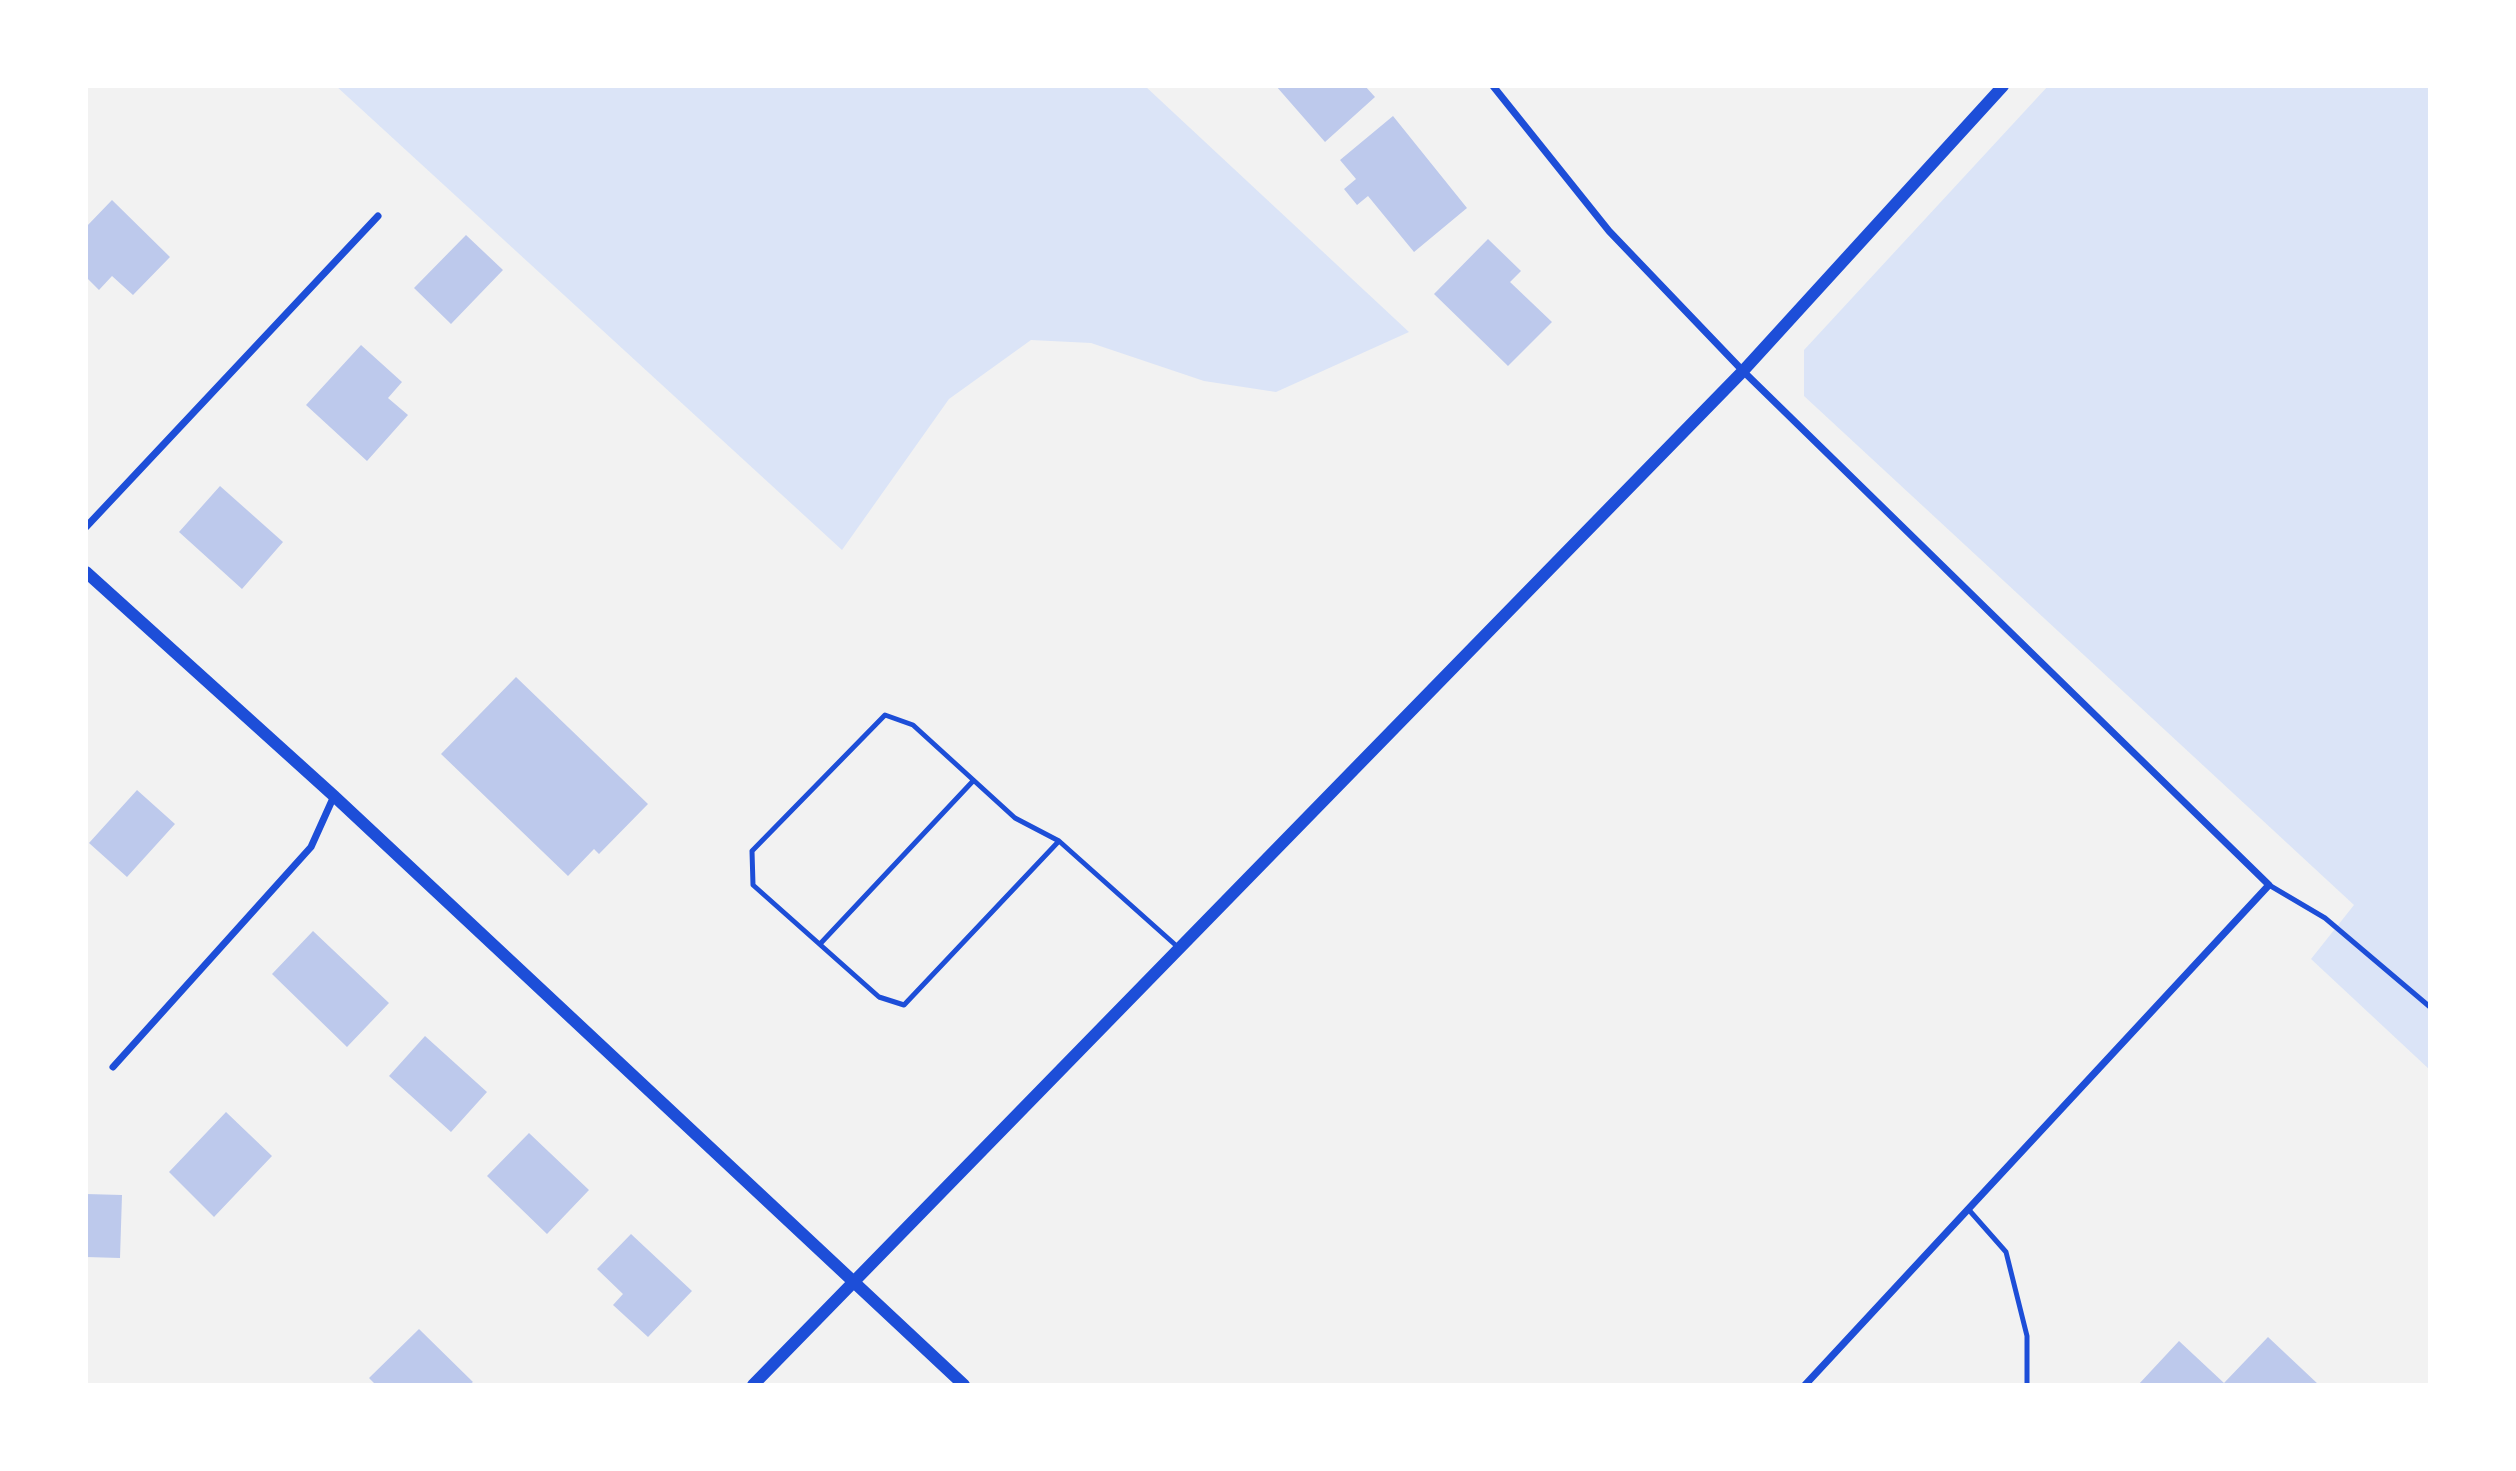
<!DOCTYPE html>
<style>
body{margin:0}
#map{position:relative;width:2516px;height:1471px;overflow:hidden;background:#f2f2f2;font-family:Roboto,sans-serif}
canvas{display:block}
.frame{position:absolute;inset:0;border:88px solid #fff;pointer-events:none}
</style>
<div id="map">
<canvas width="2516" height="1471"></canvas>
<div class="frame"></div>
</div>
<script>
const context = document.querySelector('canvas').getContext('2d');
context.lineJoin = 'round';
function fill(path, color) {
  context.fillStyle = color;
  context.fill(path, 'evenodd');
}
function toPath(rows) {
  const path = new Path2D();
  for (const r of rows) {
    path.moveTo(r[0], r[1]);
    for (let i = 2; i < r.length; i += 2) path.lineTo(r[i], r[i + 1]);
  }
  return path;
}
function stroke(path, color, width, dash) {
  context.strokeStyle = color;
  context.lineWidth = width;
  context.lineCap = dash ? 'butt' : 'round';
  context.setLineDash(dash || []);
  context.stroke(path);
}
fill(toPath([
 [336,86,1145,86,1409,332,1276,392,1204,381,1091,343,1031,340,949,399,842,550],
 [2048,86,2430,86,2430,1070,2311,959,2354,905,1804,396,1804,350]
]), '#dbe4f7');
fill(toPath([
 [1276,86,1365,86,1375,97,1325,142],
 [1393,116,1467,208,1414,252,1368,196,1357,205,1344,189,1356,179,1340,160],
 [112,200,170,257,133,295,112,276,99,290,86,277,86,227],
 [466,235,503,270,451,324,414,288],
 [1488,239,1521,271,1510,282,1552,322,1508,366,1434,294],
 [361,345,402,382,388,398,408,415,367,461,306,405],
 [220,486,283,542,242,589,179,532],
 [516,677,648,804,599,854,594,849,568,876,441,754],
 [137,790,175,824,127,877,89,843],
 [313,931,389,1003,347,1047,272,974],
 [425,1036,487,1092,451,1132,389,1076],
 [226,1112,272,1156,214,1217,169,1172],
 [529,1133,589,1190,547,1234,487,1176],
 [86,1194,122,1195,120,1258,86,1257],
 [631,1234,692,1291,648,1337,613,1305,623,1294,597,1269],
 [419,1329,473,1382,469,1385,376,1385,369,1378],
 [2268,1337,2319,1385,2138,1385,2179,1341,2224,1383]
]), '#bdc9ec');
stroke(toPath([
 [1059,841,904,1005,879,997,753,885,752,851,885,715,913,725,1015,818,1059,841,1180,949],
 [2269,885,2325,918,2430,1007],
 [820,944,973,781],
 [1969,1210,2006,1252,2027,1336,2027,1385]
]), '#1d4ed8', 5);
stroke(toPath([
 [1493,86,1609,231,1743,371,2269,885,1805,1385],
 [86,527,378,216],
 [113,1067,311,847,334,796]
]), '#1d4ed8', 7);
stroke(toPath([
 [86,572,334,796,964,1385],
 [753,1385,1743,371,2003,86]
]), '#1d4ed8', 12);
</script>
